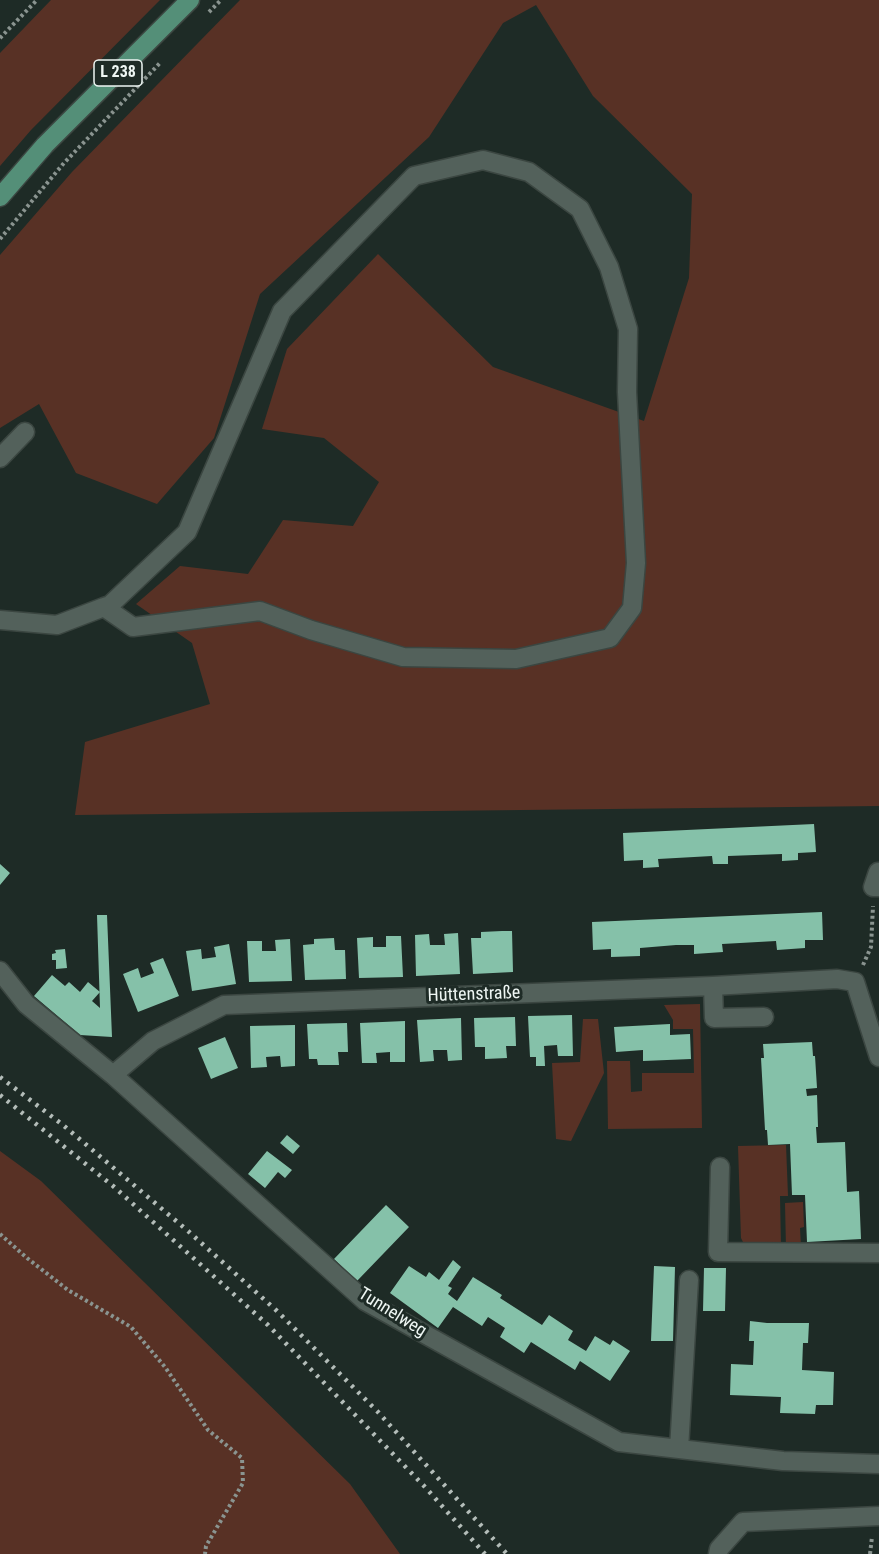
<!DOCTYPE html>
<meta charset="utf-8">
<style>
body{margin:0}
canvas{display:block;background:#1e2b26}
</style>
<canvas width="879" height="1554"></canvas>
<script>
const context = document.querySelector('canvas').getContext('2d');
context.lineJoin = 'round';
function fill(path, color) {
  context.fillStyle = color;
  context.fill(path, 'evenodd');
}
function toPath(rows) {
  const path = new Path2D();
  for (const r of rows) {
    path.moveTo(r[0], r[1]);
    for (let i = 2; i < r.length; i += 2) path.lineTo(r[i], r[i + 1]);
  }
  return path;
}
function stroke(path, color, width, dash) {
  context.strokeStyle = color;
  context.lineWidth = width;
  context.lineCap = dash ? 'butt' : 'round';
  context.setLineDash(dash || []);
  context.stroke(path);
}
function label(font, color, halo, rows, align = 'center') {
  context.font = font + ' "Roboto Condensed",sans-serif';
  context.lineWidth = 6;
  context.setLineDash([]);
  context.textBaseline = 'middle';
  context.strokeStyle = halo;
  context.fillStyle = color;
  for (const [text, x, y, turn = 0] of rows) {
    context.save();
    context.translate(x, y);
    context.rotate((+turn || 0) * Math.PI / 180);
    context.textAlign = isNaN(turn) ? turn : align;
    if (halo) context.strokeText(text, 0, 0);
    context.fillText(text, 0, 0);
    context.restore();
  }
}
fill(toPath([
 [51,0,160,0,31,130,0,166,0,53],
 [240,0,879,0,879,806,75,815,85,742,210,704,192,643,136,604,180,566,248,574,283,520,353,526,379,482,324,438,262,429,287,349,378,254,493,367,644,421,689,278,692,194,593,96,536,5,503,23,429,137,260,294,214,438,157,504,76,473,39,404,0,428,0,255,72,172],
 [700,1004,702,1128,608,1129,607,1061,630,1061,631,1092,642,1091,642,1073,694,1073,693,1029,673,1029,673,1020,664,1005],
 [583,1019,598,1019,604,1073,571,1141,556,1139,552,1063,580,1062],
 [786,1145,788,1196,780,1196,781,1247,745,1246,741,1238,738,1146],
 [0,1151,41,1181,350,1484,400,1554,0,1554],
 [803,1202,804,1227,800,1228,801,1247,786,1248,785,1203]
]), '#583125');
fill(toPath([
 [814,824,816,852,798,853,798,860,782,861,782,854,728,856,728,864,713,864,712,856,658,859,659,867,643,868,643,860,624,861,623,833],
 [0,864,10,873,0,885],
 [822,912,823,940,805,940,805,948,777,950,776,941,722,944,723,952,694,954,694,945,676,945,640,948,640,956,611,957,611,949,593,950,592,922],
 [97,915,107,915,112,1037,80,1035,34,996,52,975,65,986,69,982,80,992,88,982,100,992,92,1001,100,1008],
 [502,931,512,931,513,972,473,974,471,938,481,938,481,932],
 [458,933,460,974,416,976,415,935,429,934,430,945,445,945,444,934],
 [386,936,401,936,403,977,359,978,357,938,373,937,373,947,386,947],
 [334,938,335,950,345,950,346,979,305,980,303,945,314,944,314,939],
 [290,939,292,981,249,982,247,941,262,941,262,951,276,951,275,940],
 [229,944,236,984,192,991,186,951,201,949,202,959,216,957,214,947],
 [65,949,67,968,56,969,56,960,52,960,52,954,56,953,55,950],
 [163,958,179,996,138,1012,123,974,138,968,141,978,154,973,150,963],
 [572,1015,573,1056,558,1056,557,1045,544,1046,545,1066,536,1066,536,1057,530,1057,528,1016],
 [515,1017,516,1046,506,1046,507,1058,485,1059,485,1047,475,1047,474,1018],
 [461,1018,462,1060,448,1061,447,1050,433,1050,434,1061,420,1062,417,1020],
 [405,1021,405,1062,390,1062,390,1052,376,1053,377,1063,362,1063,360,1023],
 [347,1023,348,1052,338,1052,339,1065,318,1065,317,1059,309,1059,307,1024],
 [670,1024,670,1035,690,1034,691,1059,643,1061,643,1050,616,1052,614,1027],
 [295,1025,295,1066,281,1067,280,1056,266,1057,267,1067,251,1068,250,1026],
 [225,1037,238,1068,211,1079,198,1048],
 [812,1042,813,1056,815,1056,817,1088,806,1089,807,1096,817,1095,818,1127,816,1127,817,1143,845,1142,847,1192,859,1191,861,1239,807,1242,805,1195,792,1195,790,1144,768,1145,767,1130,765,1130,761,1058,764,1058,763,1044],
 [287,1135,300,1146,293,1154,280,1143],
 [267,1151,292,1170,285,1178,278,1172,265,1188,248,1174],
 [386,1205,409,1227,357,1281,334,1259],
 [453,1260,461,1267,448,1286,452,1288,448,1294,457,1301,473,1277,502,1295,500,1298,542,1325,549,1315,573,1331,568,1340,586,1351,595,1336,610,1345,613,1340,630,1351,610,1381,580,1361,575,1370,531,1342,524,1353,500,1337,505,1328,488,1317,482,1326,453,1307,438,1328,390,1293,409,1266,426,1277,429,1272,439,1280],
 [654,1266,675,1267,673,1341,651,1341],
 [704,1268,726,1268,725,1311,703,1311],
 [750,1321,767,1323,809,1323,808,1343,803,1343,802,1370,834,1372,833,1405,816,1405,815,1414,780,1413,781,1397,730,1395,731,1364,753,1365,754,1341,749,1341]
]), '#85c1a9');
const minor = toPath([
 [0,458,25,432],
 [0,620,57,625,104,607,110,605,187,532,282,311,414,176,483,160,529,172,580,209,609,267,628,329,627,392,636,563,632,608,610,638,516,659,403,657,311,630,260,611,133,627,104,607],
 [878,872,873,887,879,887],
 [0,971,26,1004,113,1075,365,1301,619,1442,783,1461,879,1464],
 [713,986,714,1018,764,1017],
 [113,1075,153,1041,224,1005,713,986,837,979,855,982,879,1057],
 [720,1167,718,1252,879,1253],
 [679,1449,689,1280],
 [718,1554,719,1549,743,1522,879,1516]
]);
const major = toPath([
 [0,197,45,145,190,0]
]);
stroke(minor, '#3b4641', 21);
stroke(major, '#3b4641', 21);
stroke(toPath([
 [209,12,221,0],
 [0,38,37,0],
 [0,239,64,163,160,63],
 [863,965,871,947,873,906],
 [0,1234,27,1258,68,1290,131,1327,165,1367,208,1430,242,1458,243,1483,206,1546,205,1554],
 [870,1554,872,1537]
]), '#8a9490', 4, [3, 3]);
stroke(minor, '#53615b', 18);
stroke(major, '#548f78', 18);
stroke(toPath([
 [0,1077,63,1125,188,1231,277,1311,377,1411,507,1554],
 [0,1095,113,1186,268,1325,425,1487,485,1554]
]), '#b4bdb9', 4.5, [3, 6]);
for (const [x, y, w] of [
 [118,73,48]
]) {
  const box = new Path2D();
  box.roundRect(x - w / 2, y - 13, w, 26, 4.5);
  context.fillStyle = '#1e2b26';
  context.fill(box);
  stroke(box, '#eef6f3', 1.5);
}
label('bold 16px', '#eef6f3', null, [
 ["L 238",118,73]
]);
label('18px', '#eef6f3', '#1e2b26', [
 ["Hüttenstraße",474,995,-2],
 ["Tunnelweg",392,1313,32]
]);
</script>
